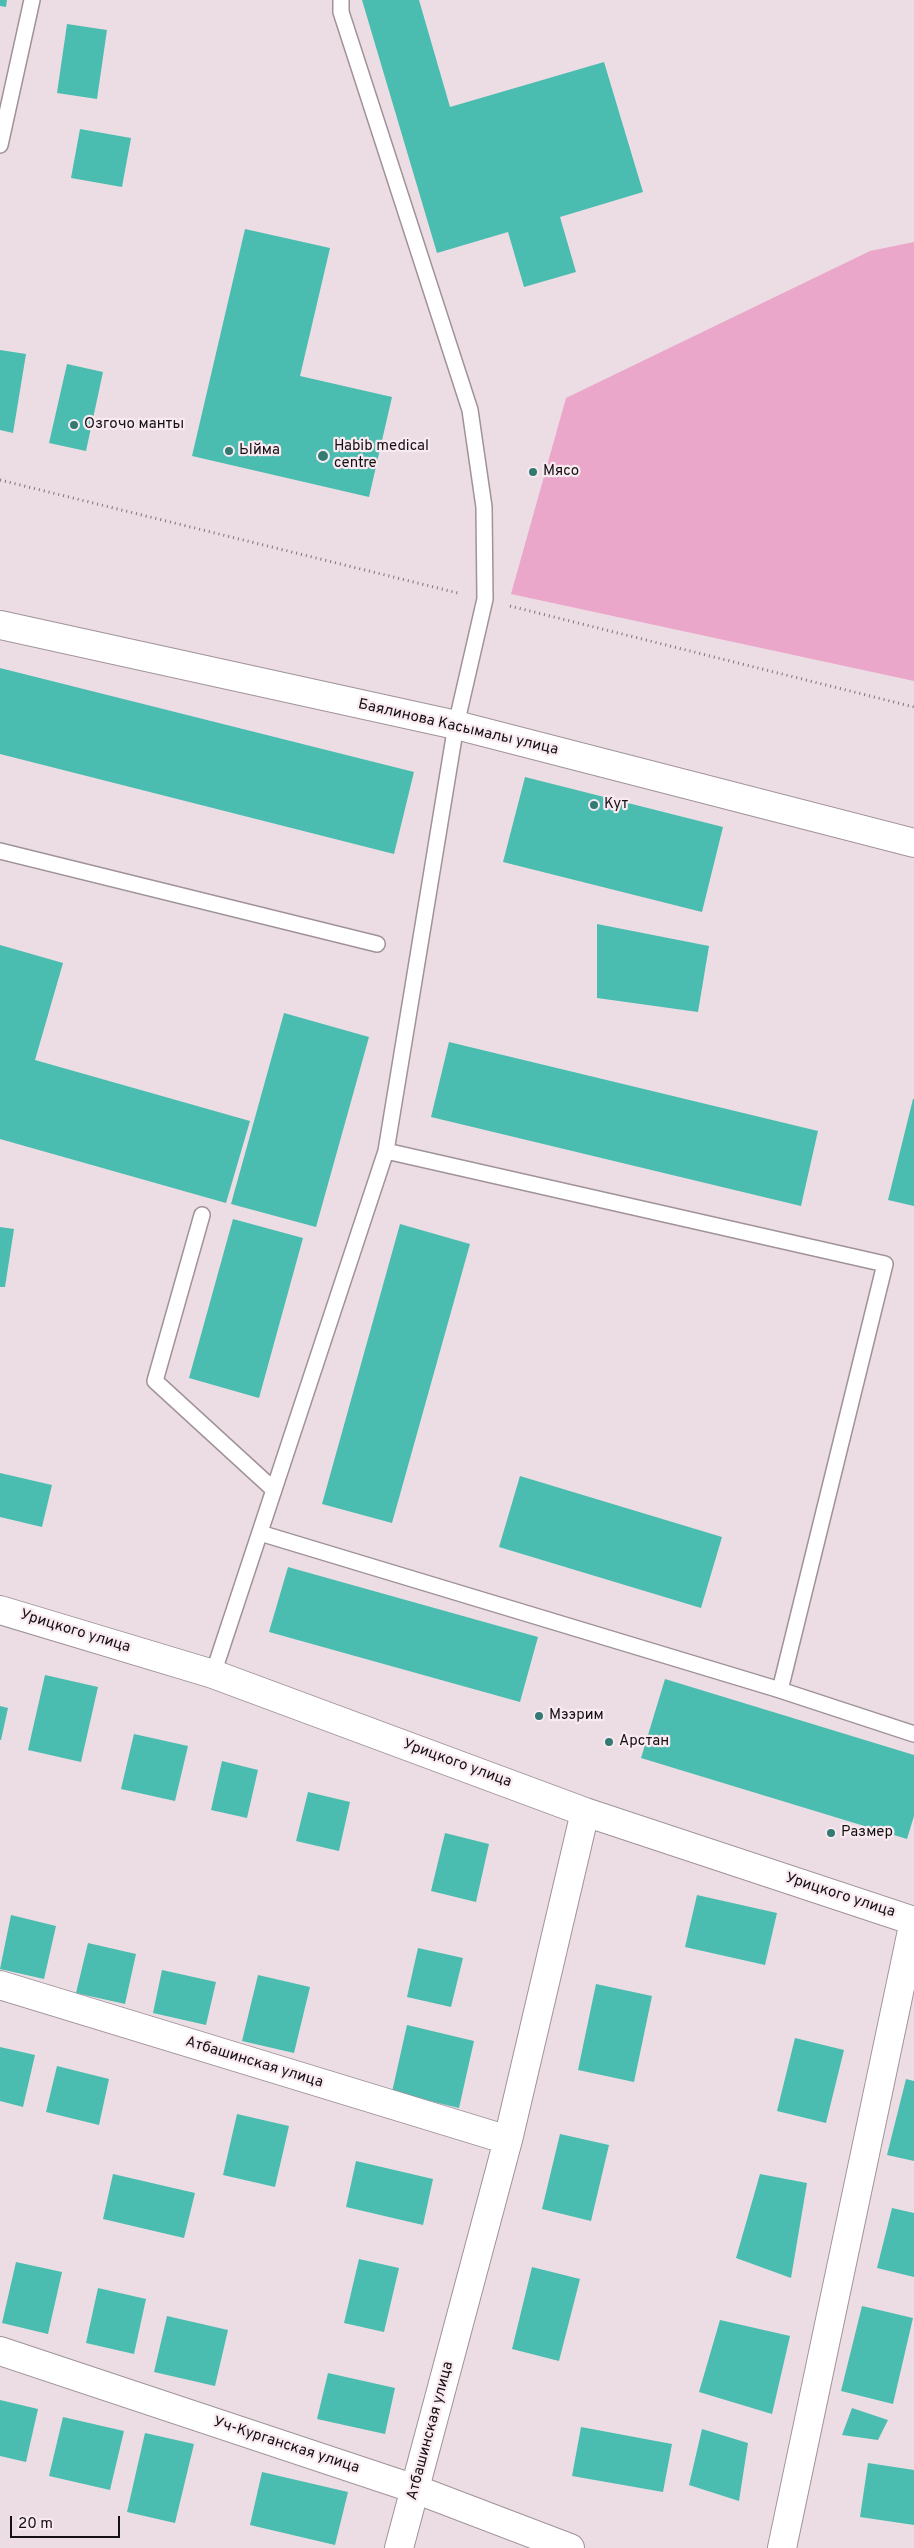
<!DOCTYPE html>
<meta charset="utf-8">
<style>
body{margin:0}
#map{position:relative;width:914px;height:2548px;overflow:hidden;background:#ecdde4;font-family:Overpass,sans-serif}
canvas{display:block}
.scale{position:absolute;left:10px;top:2516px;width:110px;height:22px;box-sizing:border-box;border:2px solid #151012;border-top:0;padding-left:6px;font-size:15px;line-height:18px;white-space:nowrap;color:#151012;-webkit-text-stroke:4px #f9eaf1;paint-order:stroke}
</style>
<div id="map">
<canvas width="914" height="2548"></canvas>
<div class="scale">20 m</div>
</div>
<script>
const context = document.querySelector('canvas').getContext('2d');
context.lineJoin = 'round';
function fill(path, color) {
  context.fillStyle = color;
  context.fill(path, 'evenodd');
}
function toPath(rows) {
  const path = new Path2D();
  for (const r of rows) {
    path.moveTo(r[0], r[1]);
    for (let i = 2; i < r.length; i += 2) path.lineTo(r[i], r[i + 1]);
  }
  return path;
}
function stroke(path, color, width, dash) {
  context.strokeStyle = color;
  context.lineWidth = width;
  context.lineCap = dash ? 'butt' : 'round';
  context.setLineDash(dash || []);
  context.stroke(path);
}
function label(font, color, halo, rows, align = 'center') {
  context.font = font + ' Overpass,sans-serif';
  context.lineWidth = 4.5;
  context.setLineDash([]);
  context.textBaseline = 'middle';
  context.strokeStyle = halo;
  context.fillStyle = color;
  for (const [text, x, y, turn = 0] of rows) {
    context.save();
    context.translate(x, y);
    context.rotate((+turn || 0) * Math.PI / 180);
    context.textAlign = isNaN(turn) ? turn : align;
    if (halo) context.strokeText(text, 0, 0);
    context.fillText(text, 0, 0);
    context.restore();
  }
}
fill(toPath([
 [914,242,914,681,511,594,566,398,870,251]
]), '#eaa7ca');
fill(toPath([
 [0,0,7,0,6,7,0,6],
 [362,0,419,0,450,107,604,62,643,192,560,217,576,272,524,287,508,232,437,253],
 [67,24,107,30,97,99,57,93],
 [80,129,131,138,122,187,71,178],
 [245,229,330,248,300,376,392,397,369,497,192,456],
 [0,350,26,354,13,433,0,430],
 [67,364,103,372,86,451,49,443],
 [0,668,414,772,394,854,0,754],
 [525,777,723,827,702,912,503,862],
 [597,924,709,946,698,1012,597,998],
 [0,945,63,963,35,1060,250,1121,226,1203,0,1139],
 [284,1013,369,1037,316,1227,231,1204],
 [449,1042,818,1131,801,1206,431,1117],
 [913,1099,914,1099,914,1206,888,1200],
 [233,1219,303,1238,259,1398,189,1378],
 [400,1224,470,1244,392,1523,322,1504],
 [0,1227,14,1229,5,1287,0,1287],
 [0,1473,52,1485,42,1527,0,1517],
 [520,1476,722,1537,701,1608,499,1547],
 [288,1567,538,1637,520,1702,269,1632],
 [45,1675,98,1687,81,1762,28,1750],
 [665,1679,914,1755,914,1816,907,1839,641,1758],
 [0,1706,8,1708,1,1740,0,1740],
 [134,1734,188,1746,175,1801,121,1789],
 [222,1761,258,1770,247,1818,211,1810],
 [308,1792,350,1802,339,1851,296,1841],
 [445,1833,489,1844,476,1902,431,1891],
 [697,1895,777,1913,765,1965,685,1947],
 [11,1915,56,1926,44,1979,0,1969],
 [88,1943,136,1954,125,2004,76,1993],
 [418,1948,463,1958,451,2007,407,1997],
 [162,1970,216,1982,206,2025,153,2013],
 [258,1975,310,1987,294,2053,242,2041],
 [596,1984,652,1996,634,2082,578,2070],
 [407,2025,474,2041,459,2108,392,2092],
 [795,2038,844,2050,826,2123,777,2111],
 [0,2047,35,2055,23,2107,0,2101],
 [57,2066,109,2079,99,2125,46,2112],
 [906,2079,914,2081,914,2161,887,2155],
 [237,2114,289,2126,275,2187,223,2175],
 [560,2134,609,2145,591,2221,542,2209],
 [356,2161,433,2179,423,2225,346,2207],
 [113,2174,195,2193,184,2238,103,2219],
 [760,2174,807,2183,791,2278,736,2258],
 [892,2208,914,2213,914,2277,877,2268],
 [359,2259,399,2268,384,2332,344,2323],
 [16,2262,62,2272,48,2334,2,2323],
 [532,2267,580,2279,559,2361,512,2349],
 [98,2288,146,2299,134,2354,86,2343],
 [862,2306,913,2318,893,2404,841,2391],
 [167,2316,228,2330,215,2386,154,2372],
 [720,2320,790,2336,772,2414,699,2392],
 [328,2373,395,2388,385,2434,317,2419],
 [0,2400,38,2409,26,2462,0,2456],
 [852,2408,888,2420,878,2440,842,2435],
 [63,2417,124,2431,110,2490,49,2476],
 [581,2427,672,2444,663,2492,572,2476],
 [702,2429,748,2443,739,2501,689,2485],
 [145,2433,194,2444,175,2523,127,2512],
 [868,2463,914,2470,914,2525,860,2517],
 [262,2472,348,2492,335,2545,250,2525]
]), '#4bbdb0');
const service = toPath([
 [0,145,32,0],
 [0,851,377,944],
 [386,1151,885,1264,780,1690,914,1734],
 [202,1215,155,1381,274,1490],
 [260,1533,780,1690],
 [213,1674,386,1151,456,725,485,599,484,507,470,410,341,12,341,0]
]);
const minor = toPath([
 [0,1610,213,1674,585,1812,914,1921],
 [0,1985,508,2140],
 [0,2351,415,2489,570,2548],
 [399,2548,508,2140,585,1812],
 [782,2548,914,1921]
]);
const secondary = toPath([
 [0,625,456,725,914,843]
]);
stroke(service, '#a09299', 18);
stroke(minor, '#a09299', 30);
stroke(secondary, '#a09299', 30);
stroke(toPath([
 [0,480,458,593],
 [510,606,914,707]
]), '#7c7377', 3, [1, 4]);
stroke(service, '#fff', 15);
stroke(minor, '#fff', 28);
stroke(secondary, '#fff', 28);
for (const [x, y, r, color] of [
 [74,425,5,"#337a72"],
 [229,451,5,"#337a72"],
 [323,456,6,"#337a72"],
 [533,472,5,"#337a72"],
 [594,805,5,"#337a72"],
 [539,1716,5,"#337a72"],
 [609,1742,5,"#337a72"],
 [831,1833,5,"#337a72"]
]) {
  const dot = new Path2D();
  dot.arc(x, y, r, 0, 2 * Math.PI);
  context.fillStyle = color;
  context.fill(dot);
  stroke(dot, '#f9eaf1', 2);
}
label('15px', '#151012', '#f9eaf1', [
 ["Озгочо манты",84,425],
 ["Habib medical",334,447],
 ["centre",334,464],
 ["Ыйма",239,451],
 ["Мясо",543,472],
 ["Кут",604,805],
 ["Мээрим",549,1716],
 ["Арстан",619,1742],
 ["Размер",841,1833]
], 'left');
label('15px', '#151012', '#f9eaf1', [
 ["Баялинова Касымалы улица",458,728,13],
 ["Урицкого улица",75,1632,17],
 ["Урицкого улица",457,1764,20],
 ["Урицкого улица",840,1896,18],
 ["Атбашинская улица",254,2063,17],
 ["Атбашинская улица",431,2431,-75],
 ["Уч-Курганская улица",286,2446,18]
]);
</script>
